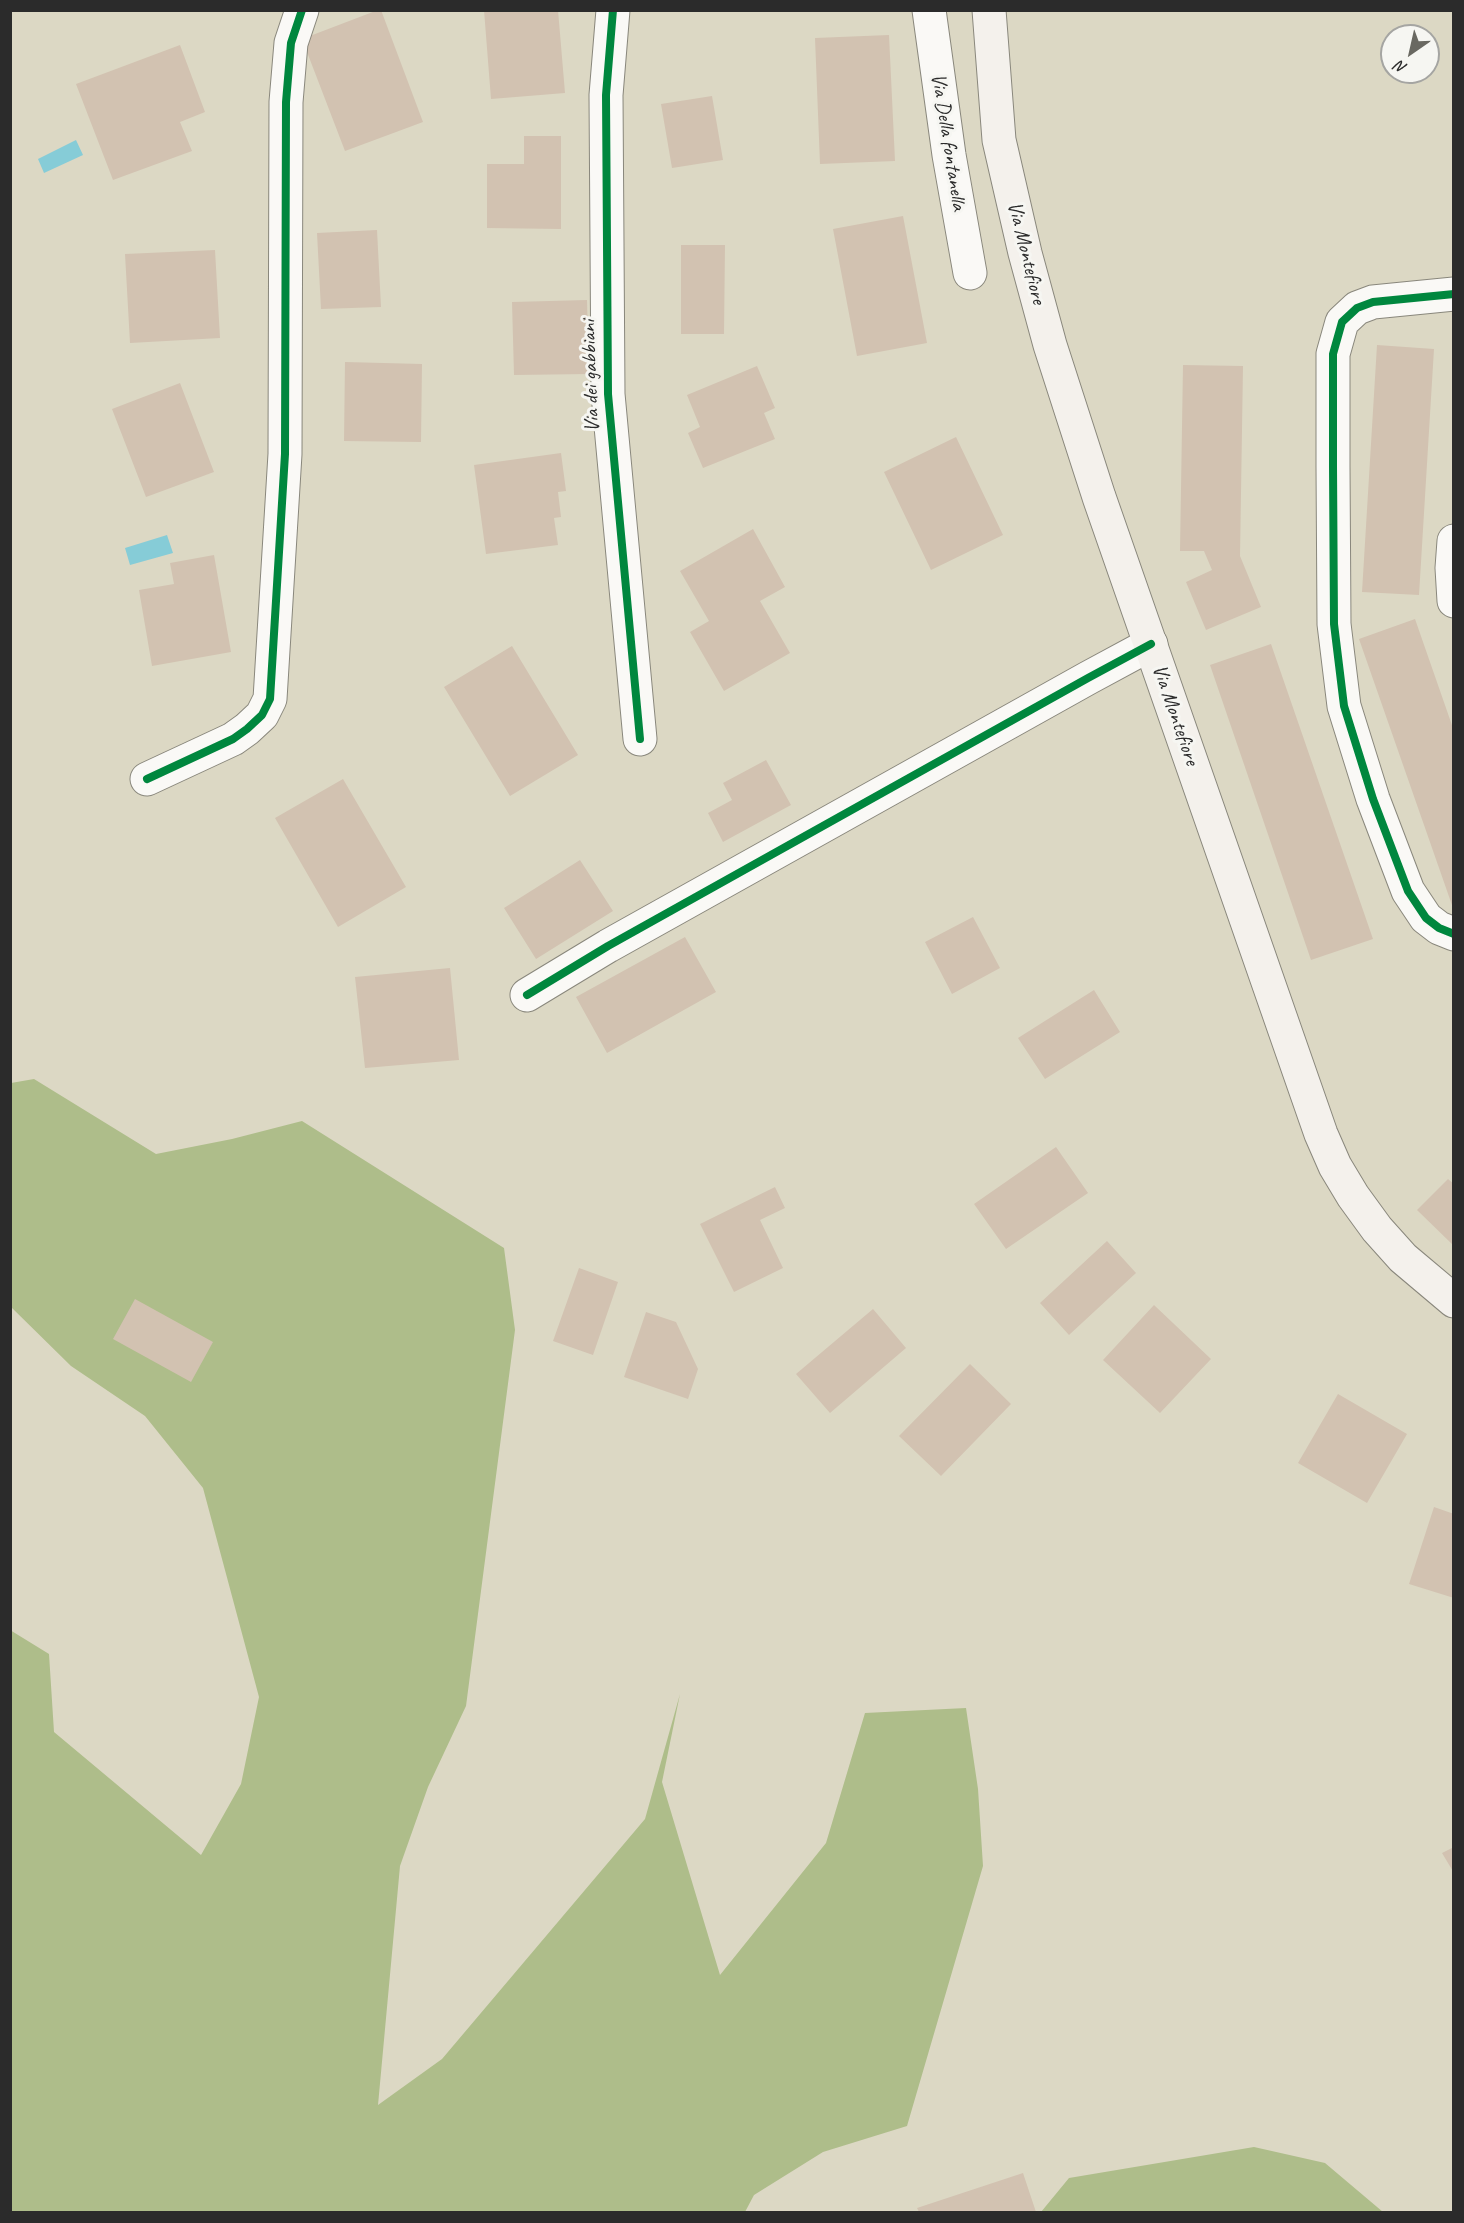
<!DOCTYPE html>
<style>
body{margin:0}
#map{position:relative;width:1464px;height:2223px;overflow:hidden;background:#dcd8c4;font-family:Caveat,sans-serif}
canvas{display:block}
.frame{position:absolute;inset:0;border:12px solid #2b2b2b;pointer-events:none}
.north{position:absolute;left:1380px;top:24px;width:60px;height:60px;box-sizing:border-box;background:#f6f6f2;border:2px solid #a5a5a2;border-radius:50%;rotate:214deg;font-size:16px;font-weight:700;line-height:24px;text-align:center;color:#2b2b2b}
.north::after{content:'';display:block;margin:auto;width:21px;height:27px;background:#696861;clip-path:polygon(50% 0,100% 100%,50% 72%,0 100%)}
</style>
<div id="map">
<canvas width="1464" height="2223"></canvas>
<div class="frame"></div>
<div class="north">N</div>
</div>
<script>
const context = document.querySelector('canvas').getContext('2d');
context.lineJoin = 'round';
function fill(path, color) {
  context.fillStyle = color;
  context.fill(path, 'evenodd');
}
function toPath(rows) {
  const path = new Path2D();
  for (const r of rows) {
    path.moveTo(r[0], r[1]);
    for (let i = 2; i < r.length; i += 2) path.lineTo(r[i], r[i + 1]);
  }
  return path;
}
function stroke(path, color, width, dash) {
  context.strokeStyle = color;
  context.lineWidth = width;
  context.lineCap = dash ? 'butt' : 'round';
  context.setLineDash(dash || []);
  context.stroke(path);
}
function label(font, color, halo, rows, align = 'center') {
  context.font = font + ' Caveat,sans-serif';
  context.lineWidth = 6;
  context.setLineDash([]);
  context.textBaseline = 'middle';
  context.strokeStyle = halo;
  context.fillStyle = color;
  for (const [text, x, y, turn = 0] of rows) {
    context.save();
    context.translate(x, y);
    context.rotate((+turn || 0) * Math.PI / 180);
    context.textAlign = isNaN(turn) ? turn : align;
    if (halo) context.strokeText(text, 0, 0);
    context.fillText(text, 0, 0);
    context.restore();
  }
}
fill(toPath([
 [34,1079,156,1154,232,1139,302,1121,504,1248,515,1330,466,1706,428,1787,400,1866,378,2105,442,2059,645,1819,680,1694,662,1782,720,1975,826,1843,865,1713,966,1708,978,1789,983,1866,907,2126,823,2152,754,2195,745,2212,11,2212,10,1630,49,1654,54,1732,201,1855,241,1784,259,1697,203,1488,145,1416,71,1366,11,1307,11,1083],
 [1254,2147,1325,2163,1383,2212,1041,2212,1069,2178]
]), '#aebd8a');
fill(toPath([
 [76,140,83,155,44,173,38,159],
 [167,535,173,553,130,565,125,548]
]), '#86ccd7');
fill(toPath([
 [378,10,381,10,423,122,345,151,302,39],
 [484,10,558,10,565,93,491,99],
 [889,35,895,161,820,164,815,38],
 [180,45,205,112,180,122,192,151,113,180,76,84],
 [712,96,723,160,672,168,661,104],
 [524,136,561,136,561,229,487,228,487,164,524,164],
 [903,216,927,343,857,356,833,229],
 [377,230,381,307,321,309,317,233],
 [681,245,725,245,724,334,681,334],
 [215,250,220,338,130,343,125,254],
 [587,300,589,374,514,375,512,302],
 [1377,345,1434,349,1419,595,1362,592],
 [345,362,422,364,421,442,344,441],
 [1183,365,1243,366,1240,556,1261,607,1206,630,1186,582,1212,570,1204,551,1180,551],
 [757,366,775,408,764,413,775,439,703,468,688,433,700,427,687,395],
 [180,383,214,472,146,497,112,409],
 [956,437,1003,535,931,570,884,472],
 [561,453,566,491,558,492,561,517,554,518,558,545,486,554,474,465],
 [753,529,785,587,760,601,790,653,724,691,690,632,709,621,680,571],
 [214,555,231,652,152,666,139,590,174,584,170,563],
 [1415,619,1454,731,1453,908,1359,639],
 [1271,644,1373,939,1311,960,1210,665],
 [512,646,578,755,510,796,444,687],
 [766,760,791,805,723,842,708,813,732,800,723,783],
 [343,779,406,887,338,927,275,818],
 [580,860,613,911,536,959,504,908],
 [973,917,1000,968,952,994,925,942],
 [685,937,716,992,607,1053,576,997],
 [450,968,459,1060,365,1068,355,977],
 [1094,990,1120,1032,1045,1079,1018,1038],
 [1056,1147,1088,1193,1006,1249,974,1204],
 [1448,1179,1454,1184,1454,1246,1417,1210],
 [775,1187,785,1208,760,1220,783,1268,734,1292,700,1224],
 [1107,1241,1136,1273,1069,1335,1040,1303],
 [579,1268,618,1282,593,1355,553,1341],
 [135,1299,213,1342,191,1382,113,1339],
 [1154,1305,1211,1359,1160,1413,1103,1360],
 [873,1309,906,1348,830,1413,796,1374],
 [646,1312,676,1322,698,1369,688,1399,624,1377],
 [970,1364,1011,1404,941,1476,899,1436],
 [1338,1394,1407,1434,1367,1503,1298,1463],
 [1434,1507,1454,1514,1454,1598,1409,1584],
 [1454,1847,1454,1873,1442,1853],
 [1023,2173,1036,2212,919,2212,917,2208]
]), '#d2c2b1');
const street = toPath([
 [613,10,606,95,608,394,640,739],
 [929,10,949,155,970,273],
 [1454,294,1373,302,1357,308,1342,322,1333,354,1333,466,1334,624,1344,706,1373,799,1408,891,1426,918,1439,928,1454,934],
 [1454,541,1452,568,1454,601],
 [147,779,233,739,247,729,262,715,270,699,285,454,286,102,291,43,302,10],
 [527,995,608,946,1088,678,1151,644]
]);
const secondary = toPath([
 [989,10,999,140,1025,253,1050,345,1099,497,1321,1134,1335,1166,1353,1196,1377,1229,1403,1258,1454,1301]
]);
stroke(street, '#89877c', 35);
stroke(secondary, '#89877c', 35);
stroke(street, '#faf9f6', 33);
stroke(secondary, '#f4f1ec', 33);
stroke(toPath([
 [613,10,606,95,608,394,640,739],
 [1454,294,1373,302,1357,308,1342,322,1333,354,1333,466,1334,624,1344,706,1373,799,1408,891,1426,918,1439,928,1454,934],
 [147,779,233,739,247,729,262,715,270,699,285,454,286,102,291,43,302,10],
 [527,995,608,946,1088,678,1151,644]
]), '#00873e', 8);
label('21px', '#2b2b2b', '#f6f6f2', [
 ["Via Della fontanella",948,142,81],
 ["Via Montefiore",1026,253,76],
 ["Via dei gabbiani",591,376,-92],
 ["Via Montefiore",1175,715,71]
]);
</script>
